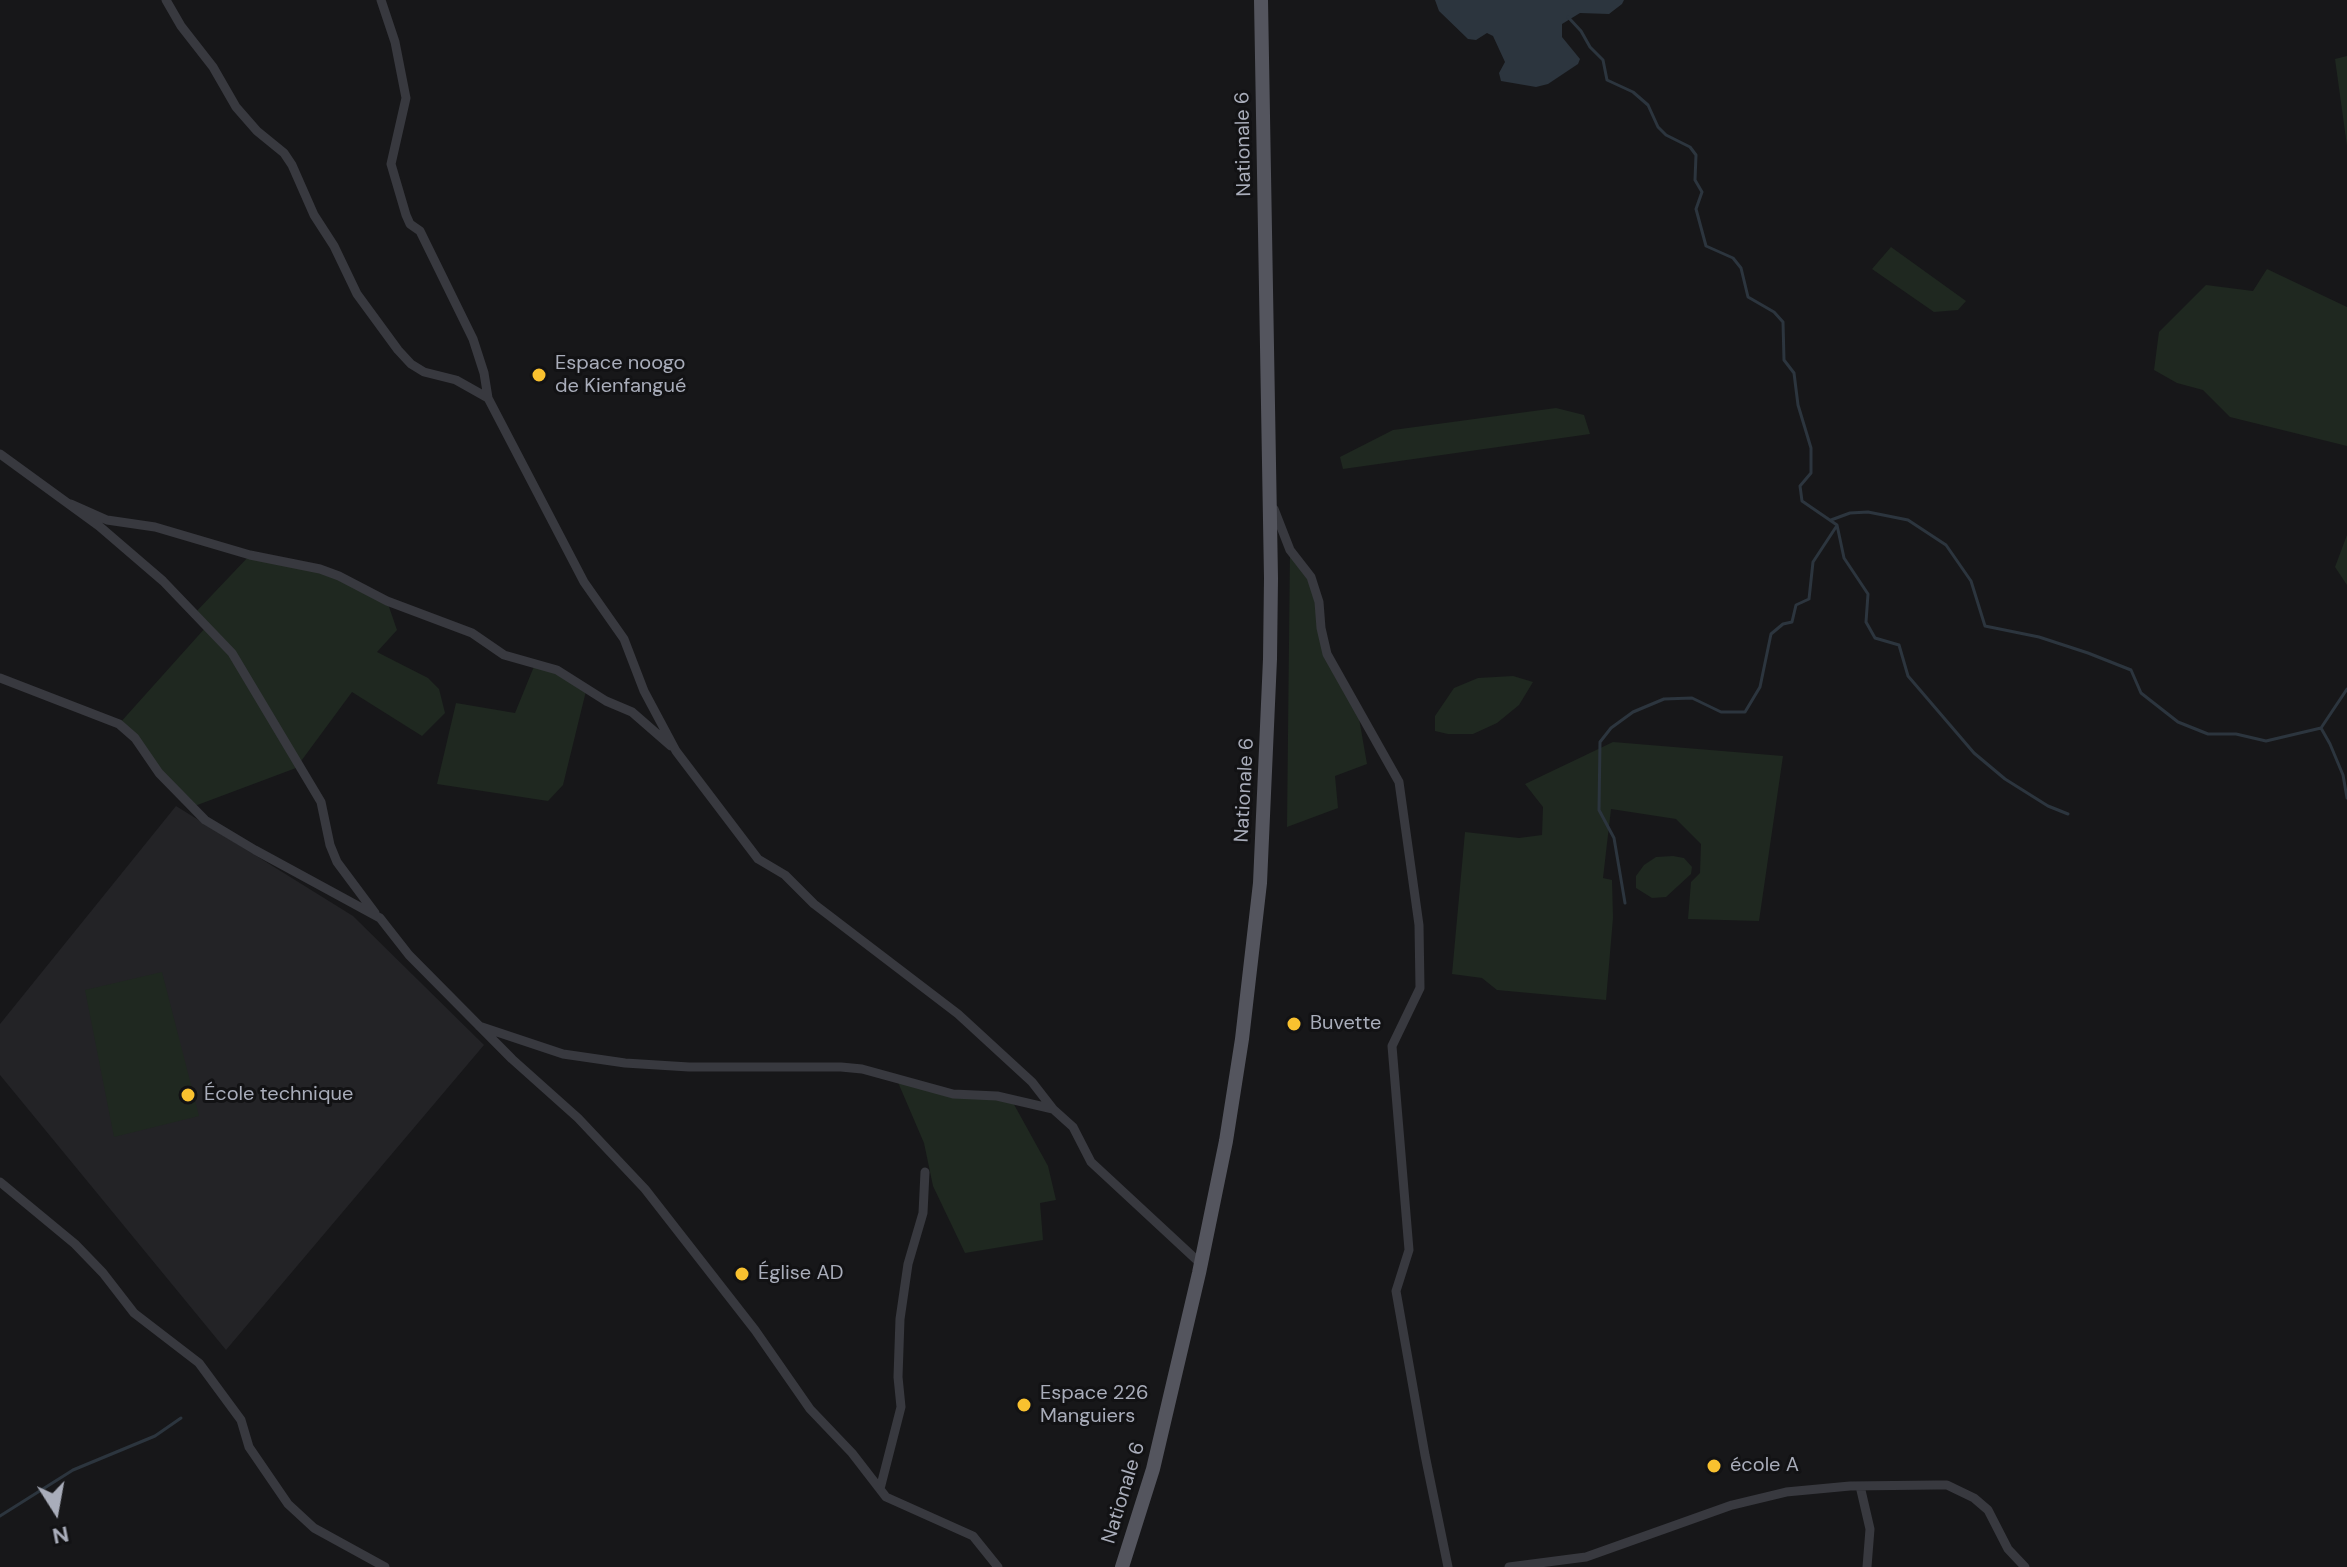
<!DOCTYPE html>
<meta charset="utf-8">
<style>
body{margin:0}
#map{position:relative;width:2347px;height:1567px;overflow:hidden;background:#171719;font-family:"DM Sans",sans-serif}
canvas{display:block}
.north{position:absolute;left:16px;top:1471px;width:80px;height:80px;-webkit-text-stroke:6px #121214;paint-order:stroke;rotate:169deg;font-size:22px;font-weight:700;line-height:32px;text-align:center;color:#a9adba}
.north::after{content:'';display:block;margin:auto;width:28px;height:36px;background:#a9adba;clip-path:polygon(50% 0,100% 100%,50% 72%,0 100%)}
</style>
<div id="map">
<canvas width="2347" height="1567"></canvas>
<div class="north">N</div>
</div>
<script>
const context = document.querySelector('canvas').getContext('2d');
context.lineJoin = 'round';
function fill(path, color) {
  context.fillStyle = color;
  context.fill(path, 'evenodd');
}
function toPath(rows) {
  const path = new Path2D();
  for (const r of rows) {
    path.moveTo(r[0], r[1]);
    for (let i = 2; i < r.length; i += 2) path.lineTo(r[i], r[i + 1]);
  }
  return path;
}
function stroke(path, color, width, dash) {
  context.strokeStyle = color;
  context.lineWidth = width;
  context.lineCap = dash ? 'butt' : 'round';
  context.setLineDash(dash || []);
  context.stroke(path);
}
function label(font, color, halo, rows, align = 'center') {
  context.font = font + ' "DM Sans",sans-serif';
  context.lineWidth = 6;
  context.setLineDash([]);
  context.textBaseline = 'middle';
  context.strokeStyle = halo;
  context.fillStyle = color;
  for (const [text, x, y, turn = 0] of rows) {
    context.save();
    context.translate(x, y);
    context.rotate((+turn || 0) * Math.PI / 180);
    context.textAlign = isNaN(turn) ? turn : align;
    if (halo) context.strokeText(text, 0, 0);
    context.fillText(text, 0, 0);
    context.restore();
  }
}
fill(toPath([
 [176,806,353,916,484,1045,226,1350,0,1075,0,1024]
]), '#232326');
fill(toPath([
 [2347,56,2347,146,2335,59],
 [1891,247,1966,301,1958,310,1934,312,1872,269],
 [2267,269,2347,307,2347,446,2230,417,2203,390,2177,383,2154,370,2159,332,2206,285,2253,291],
 [1556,408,1584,415,1590,434,1343,469,1340,457,1393,430],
 [2347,535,2347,585,2335,567],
 [1290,550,1311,577,1327,654,1357,707,1367,764,1335,776,1338,808,1287,827],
 [250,555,320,569,387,601,397,630,377,652,428,678,439,689,445,713,422,736,352,692,296,768,192,807,119,724,206,627,194,614],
 [535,664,587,687,563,785,548,801,437,784,456,703,515,713],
 [1513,676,1533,682,1519,705,1497,723,1473,734,1448,734,1435,731,1435,716,1454,688,1478,678],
 [1613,742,1783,756,1759,921,1688,919,1691,882,1700,873,1701,844,1676,819,1611,809,1603,878,1612,880,1613,918,1606,1000,1497,990,1482,978,1452,974,1465,832,1519,838,1542,835,1543,807,1525,784],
 [1673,856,1684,858,1692,867,1691,874,1666,897,1652,898,1636,888,1636,876,1644,865,1656,857],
 [162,972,199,1116,114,1137,85,990],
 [897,1080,953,1094,1011,1099,1048,1166,1056,1200,1040,1203,1043,1240,965,1253,933,1186,924,1143]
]), '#1f2820');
fill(toPath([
 [1435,0,1624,0,1622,4,1609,14,1580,13,1562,24,1562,37,1580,59,1578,64,1548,84,1536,87,1501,81,1499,73,1505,62,1493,36,1487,33,1476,40,1468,39,1439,11]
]), '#2c353e');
stroke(toPath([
 [1568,17,1581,31,1590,47,1603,60,1607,80,1633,92,1648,105,1658,127,1666,135,1690,147,1696,155,1695,180,1702,192,1696,209,1706,246,1733,258,1741,268,1748,297,1774,312,1783,322,1784,360,1794,373,1798,405,1811,448,1811,473,1800,486,1802,501,1837,525,1844,558,1868,594,1866,622,1875,638,1899,645,1908,676,1974,753,2005,779,2048,806,2068,814],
 [1831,520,1850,513,1868,512,1908,520,1946,545,1971,581,1985,626,2039,637,2088,653,2131,670,2141,693,2178,722,2208,734,2236,734,2266,741,2321,728,2330,744,2343,775,2347,798],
 [2321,728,2347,689],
 [1625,903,1614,838,1599,810,1600,742,1611,728,1633,712,1664,699,1692,698,1721,712,1745,712,1760,687,1771,634,1783,624,1792,622,1796,605,1809,599,1813,562,1836,527],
 [0,1516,73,1470,155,1436,181,1418]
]), '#2c353e', 3);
stroke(toPath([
 [166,0,181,26,213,67,236,107,257,131,284,153,292,165,314,215,334,246,357,294,398,350,411,364,424,372,456,380,488,398],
 [381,0,395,42,406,98,391,164,406,215,410,224,420,231,473,339,484,373,488,398,584,582,624,639,644,691,676,751,758,859,785,875,814,904,958,1014,1032,1082,1053,1109],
 [0,454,99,526,163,581,232,653,321,802,330,845,337,862,375,913],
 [71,504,107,520,155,527,250,555,320,569,339,576,387,601,472,633,504,655,557,670,606,701,632,712,671,746],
 [1274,509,1290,550,1311,577,1319,602,1321,628,1327,654,1399,782,1419,925,1420,988,1392,1046,1409,1250,1396,1291,1425,1455,1448,1567],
 [0,678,119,724,135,738,159,773,205,820,255,850,380,918,409,955,512,1059,578,1118,645,1189,755,1330,810,1409,852,1453,886,1497,973,1536,998,1567],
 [479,1026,563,1054,625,1063,689,1067,841,1067,862,1069,953,1094,997,1096,1053,1109,1073,1127,1091,1162,1201,1264],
 [0,1182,75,1244,103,1273,134,1313,199,1363,241,1420,249,1447,288,1504,314,1528,385,1567],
 [1860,1486,1870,1529,1867,1567],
 [880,1489,901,1407,898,1377,900,1319,908,1264,923,1213,925,1172],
 [1509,1567,1586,1557,1732,1505,1786,1492,1850,1486,1936,1485,1947,1485,1974,1498,1988,1510,2008,1549,2025,1567]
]), '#38393f', 9);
stroke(toPath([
 [1122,1567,1153,1469,1199,1273,1226,1141,1242,1039,1260,883,1270,659,1271,578,1261,0]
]), '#54555e', 14);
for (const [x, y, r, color] of [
 [539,375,8,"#f9c12f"],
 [1294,1024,8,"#f9c12f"],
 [188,1095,8,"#f9c12f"],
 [742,1274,8,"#f9c12f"],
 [1024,1405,8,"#f9c12f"],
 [1714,1466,8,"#f9c12f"]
]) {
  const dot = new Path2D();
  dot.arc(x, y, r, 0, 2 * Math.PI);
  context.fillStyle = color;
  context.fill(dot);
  stroke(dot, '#121214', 3);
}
label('20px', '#a9adba', '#121214', [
 ["Nationale 6",1244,144,-91],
 ["Nationale 6",1245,790,-87],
 ["Nationale 6",1124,1493,-73]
]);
label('20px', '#a9adba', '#121214', [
 ["Espace noogo",555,364],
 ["de Kienfangué",555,387],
 ["Buvette",1310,1024],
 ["École technique",204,1095],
 ["Église AD",758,1274],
 ["Espace 226",1040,1394],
 ["Manguiers",1040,1417],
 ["école A",1730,1466]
], 'left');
</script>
